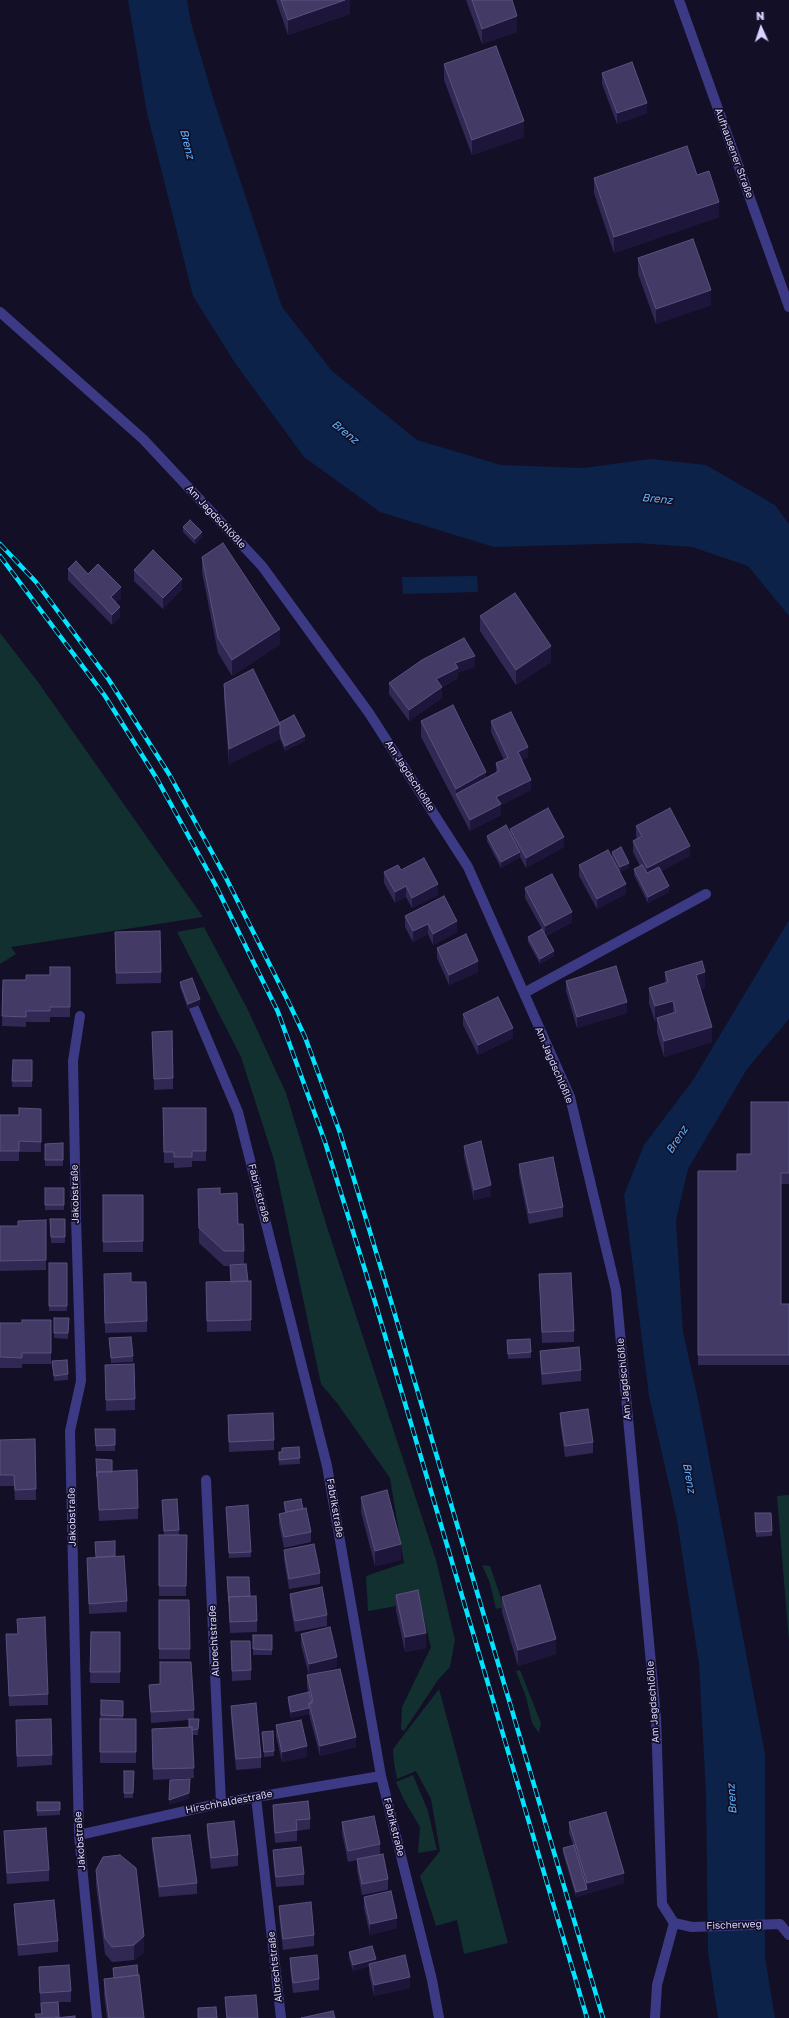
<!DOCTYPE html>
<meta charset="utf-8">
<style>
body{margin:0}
#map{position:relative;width:789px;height:2018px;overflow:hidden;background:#130f26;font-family:"Golos Text",sans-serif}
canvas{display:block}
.north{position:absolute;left:741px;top:8px;width:40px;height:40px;-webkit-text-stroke:3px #130f26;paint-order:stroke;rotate:357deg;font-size:11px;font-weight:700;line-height:16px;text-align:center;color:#d9d4ff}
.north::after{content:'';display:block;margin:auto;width:14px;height:18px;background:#d9d4ff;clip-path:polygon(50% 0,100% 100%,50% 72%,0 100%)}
</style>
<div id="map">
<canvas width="789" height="2018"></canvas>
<div class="north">N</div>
</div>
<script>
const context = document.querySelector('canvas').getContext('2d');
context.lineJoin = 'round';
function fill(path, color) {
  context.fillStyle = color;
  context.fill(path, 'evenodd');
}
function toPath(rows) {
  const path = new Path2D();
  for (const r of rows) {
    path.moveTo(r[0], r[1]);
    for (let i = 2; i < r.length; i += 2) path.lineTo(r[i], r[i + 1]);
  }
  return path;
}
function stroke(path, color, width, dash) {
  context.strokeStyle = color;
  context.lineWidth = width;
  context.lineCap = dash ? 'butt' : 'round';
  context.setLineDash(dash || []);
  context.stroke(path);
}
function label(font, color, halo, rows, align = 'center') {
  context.font = font + ' "Golos Text",sans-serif';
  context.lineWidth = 3.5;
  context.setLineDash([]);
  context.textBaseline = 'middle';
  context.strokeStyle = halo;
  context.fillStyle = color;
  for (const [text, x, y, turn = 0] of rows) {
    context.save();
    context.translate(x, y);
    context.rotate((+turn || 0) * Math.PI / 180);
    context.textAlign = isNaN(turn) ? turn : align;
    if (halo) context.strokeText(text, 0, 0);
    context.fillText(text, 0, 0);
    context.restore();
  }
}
fill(toPath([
 [0,633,38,682,203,917,11,947,16,954,0,964],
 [204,927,248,1010,286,1093,327,1227,436,1560,455,1640,450,1667,438,1680,404,1731,401,1729,402,1707,431,1647,420,1602,368,1611,366,1576,404,1563,390,1478,337,1403,321,1384,274,1160,241,1057,177,932],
 [789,1495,789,1642,777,1496],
 [482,1565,490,1566,504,1607,496,1609,490,1583],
 [520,1670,541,1723,539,1733,532,1723,526,1697,516,1671],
 [439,1689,508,1943,464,1954,457,1920,436,1926,420,1876,440,1851,431,1799,416,1771,397,1779,394,1763,393,1749],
 [413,1775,428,1811,437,1850,418,1853,420,1827,404,1800,396,1782]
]), '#12302f');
fill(toPath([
 [128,0,187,0,191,23,214,101,282,307,332,371,417,440,501,465,583,468,650,459,706,465,775,505,789,524,789,616,748,566,692,547,637,543,494,547,380,512,304,457,235,363,193,296,147,113],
 [477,576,478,592,403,594,402,577],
 [789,920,789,1019,747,1069,688,1169,676,1220,683,1332,699,1404,765,1754,765,1957,775,2018,718,2018,708,1952,706,1794,699,1664,677,1520,649,1396,624,1195,644,1145,693,1080]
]), '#0c2248');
stroke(toPath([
 [679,0,789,307],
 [0,312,143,439,262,566,369,713,468,867,570,1097,616,1290,656,1717,662,1904,674,1923,657,1985,655,2018],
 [524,993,706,894],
 [194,1008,238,1112,327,1466,381,1776,432,1980,439,2018],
 [80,1016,73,1061,76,1217,81,1381,70,1431,79,1835,97,2018],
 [206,1480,221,1803],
 [256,1797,281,2018],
 [79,1835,221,1803,381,1776],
 [674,1923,692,1927,780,1924,789,1935]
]), '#3d3a85', 10);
const rail = toPath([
 [0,544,36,582,109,680,169,774,226,878,288,1001,305,1037,340,1133,390,1298,603,2018],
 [0,556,105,696,157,779,215,884,278,1012,325,1142,375,1302,587,2018]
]);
stroke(rail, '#00e5ff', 4.5);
stroke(rail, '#130f26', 3, [9]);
fill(toPath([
 [276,0,350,0,350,14,288,35],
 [466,0,512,0,517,32,482,44],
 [444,64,524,137,472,155,444,80],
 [602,73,647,113,617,124,602,84],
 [594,178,719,217,614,253,594,193],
 [638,258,711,305,656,324,638,274],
 [183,527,202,537,195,544,183,532],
 [202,557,280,644,232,676,218,653,202,572],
 [68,569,88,574,121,598,116,602,120,617,112,625,68,580],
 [134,570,182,589,163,609,134,581],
 [480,616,551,662,516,685,480,631],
 [475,667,458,672,458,678,442,687,442,698,409,721,389,694,389,683],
 [224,684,279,723,305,741,285,751,280,739,229,764,224,699],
 [421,721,486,778,496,773,496,763,504,760,491,732,491,721,528,757,522,760,531,790,501,805,501,815,470,831,421,737],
 [636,826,690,856,661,871,669,892,648,903,634,875,634,869,640,866,633,852,633,841,637,839,636,836],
 [510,829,564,847,526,868,520,857,501,868,487,841,487,836,510,834],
 [612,852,629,868,620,872,612,857],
 [579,865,626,894,597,909,579,876],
 [401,870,438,895,412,908,406,897,395,903,384,883,384,872],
 [525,888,572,922,546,936,554,956,540,964,528,942,528,937,542,929,525,898],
 [405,916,457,932,433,945,428,934,413,942,405,927],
 [115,943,161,972,161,983,116,984],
 [437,948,478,972,449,985,437,958],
 [70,967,70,1017,50,1017,50,1022,26,1022,26,1027,2,1026,3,980,26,980,50,975],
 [665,972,705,988,701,989,712,1042,664,1057,657,1033,657,1021,655,1022,649,1003,649,988,665,983],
 [566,981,627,1013,577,1028,566,991],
 [180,982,200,1005,188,1009,180,987],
 [463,1014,513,1038,478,1055,463,1025],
 [152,1032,173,1078,173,1089,154,1090],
 [13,1060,32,1060,32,1087,12,1087],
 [789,1102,789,1184,781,1184,781,1304,789,1304,789,1365,698,1365,698,1171,737,1171,751,1154],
 [163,1108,206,1108,206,1161,192,1161,192,1167,174,1168,174,1163,164,1163],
 [41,1109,41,1152,19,1152,19,1161,0,1161,0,1115,19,1115],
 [63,1143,63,1166,45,1166,45,1144],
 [464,1146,491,1196,474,1200,464,1156],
 [519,1164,563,1207,563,1217,529,1224,519,1174],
 [64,1188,64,1210,45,1210,45,1205],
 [198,1189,220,1194,238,1224,244,1251,244,1264,248,1281,251,1281,251,1331,207,1332,206,1282,231,1282,230,1266,224,1266,199,1243],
 [103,1195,143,1195,143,1252,103,1252],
 [50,1219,65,1219,65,1243,51,1243],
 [0,1226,18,1226,46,1260,46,1270,0,1271],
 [49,1263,67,1263,67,1311,49,1311],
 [104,1274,131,1282,147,1321,147,1332,105,1333],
 [539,1274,574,1331,574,1342,542,1343],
 [54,1318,69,1318,68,1339,54,1338],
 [51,1320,51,1364,22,1364,22,1368,0,1368,0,1323,22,1323],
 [109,1338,133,1356,133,1362,111,1363],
 [507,1345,531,1352,531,1358,508,1359],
 [540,1351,581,1370,581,1381,542,1385,540,1362],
 [52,1361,68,1374,68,1380,54,1381],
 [105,1365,135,1399,135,1410,106,1411],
 [560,1413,593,1442,593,1453,565,1457,560,1423],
 [228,1415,274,1440,274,1450,229,1452],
 [95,1429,115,1429,115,1451,96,1451],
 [35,1439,36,1500,15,1500,14,1486,0,1486,0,1440],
 [299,1447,300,1464,279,1465,279,1452,282,1452],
 [96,1465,112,1472,138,1508,138,1519,99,1521],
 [361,1497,401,1560,375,1566,361,1512],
 [284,1502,303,1509,311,1532,311,1542,284,1548,279,1524,279,1514,285,1512,284,1507],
 [162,1505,179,1530,179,1535,187,1535,186,1596,159,1596,159,1535,164,1535],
 [226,1507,251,1552,251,1557,229,1558],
 [755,1513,772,1531,772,1536,756,1537],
 [284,1550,320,1573,320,1584,289,1589,284,1560],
 [115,1556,127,1601,127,1612,89,1614,87,1558],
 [227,1583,250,1596,257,1621,257,1632,230,1633],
 [290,1594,327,1615,327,1626,295,1632,290,1604],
 [396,1595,426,1648,405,1652,396,1610],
 [502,1597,556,1654,518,1666,502,1612],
 [159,1600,189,1600,190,1659,159,1659],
 [17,1619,48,1694,48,1705,9,1706,6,1634,18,1634],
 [91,1632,120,1632,120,1683,90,1683],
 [301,1634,337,1667,311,1674,356,1747,320,1756,309,1714,291,1718,288,1703,288,1697,308,1693,307,1686,307,1675,309,1675,301,1645],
 [253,1635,272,1635,272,1655,253,1655],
 [231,1641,251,1670,251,1680,232,1681],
 [149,1685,194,1710,194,1719,199,1719,198,1735,192,1735,194,1778,153,1780,152,1729,189,1727,189,1720,151,1723],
 [101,1700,123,1701,123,1719,136,1719,136,1763,100,1763,100,1719],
 [231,1706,261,1757,261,1768,236,1770,231,1717],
 [276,1725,307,1757,282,1762,276,1736],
 [16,1731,52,1755,52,1765,17,1767],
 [262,1732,274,1751,274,1756,264,1757],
 [124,1771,134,1771,133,1798,124,1798],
 [37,1802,60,1810,60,1815,37,1816],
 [273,1805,310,1819,310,1829,297,1831,297,1841,275,1843,273,1815],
 [342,1822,380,1844,380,1855,388,1879,388,1890,362,1895,357,1870,357,1860,348,1862,342,1833],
 [569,1822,624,1883,576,1897,563,1853,563,1848,573,1845,569,1833],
 [207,1824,238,1855,238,1866,211,1869,207,1835],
 [4,1831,49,1870,49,1881,7,1884,4,1842],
 [152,1838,197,1883,197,1894,159,1897,152,1848],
 [273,1850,304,1874,304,1885,276,1887,273,1860],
 [96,1870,144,1952,134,1960,112,1962,105,1954,96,1885],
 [364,1897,397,1928,370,1935,364,1908],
 [14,1904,58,1941,58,1952,18,1956,14,1914],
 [279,1906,314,1935,314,1946,283,1950,279,1916],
 [349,1952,376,1962,410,1988,374,1996,369,1974,369,1966,353,1971,349,1958],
 [290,1958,319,1979,319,1990,293,1993,290,1969],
 [39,1967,71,1991,71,2002,58,2002,59,2017,75,2018,35,2018,41,2014,39,1978],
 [113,1968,144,2018,107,2018,104,1994,104,1979,114,1978],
 [225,1997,258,2018,226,2018]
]), '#312854');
fill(toPath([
 [345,0,350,0,350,14,288,35,288,20],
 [517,16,517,32,482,44,482,29],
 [647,103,647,113,617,124,617,113],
 [524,121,524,137,472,155,472,140],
 [719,202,719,217,614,253,614,237],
 [711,290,711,305,656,324,656,309],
 [202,532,202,537,195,544,195,539],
 [182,579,182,589,163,609,163,598],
 [121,587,121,598,111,607,111,597],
 [120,607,120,617,112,625,112,615],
 [280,629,280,644,232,676,232,660],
 [551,646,551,662,516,685,516,670],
 [475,656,475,667,458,672,458,678,436,690,436,679,455,663],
 [442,687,442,698,409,721,409,710],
 [280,724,280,739,229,764,229,749],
 [305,736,305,741,285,751,285,746],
 [528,747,528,757,518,762,518,752],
 [486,772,486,788,456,794,456,789],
 [531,780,531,790,501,805,501,815,470,831,470,820,496,797],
 [564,837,564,847,526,868,526,858],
 [690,846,690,856,647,879,647,868],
 [520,852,520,857,501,868,501,862],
 [629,863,629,868,620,872,620,867],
 [438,884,438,895,412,908,412,898],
 [626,884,626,894,597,909,597,899],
 [406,886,406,897,395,903,395,892],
 [669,886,669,892,648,903,648,897],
 [572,912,572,922,545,936,545,926],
 [457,921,457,932,433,945,433,934],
 [428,924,428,934,413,942,413,931],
 [554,951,554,956,540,964,540,959],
 [478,961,478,972,449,985,449,975],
 [705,972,705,988,696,990,696,975],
 [200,999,200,1005,188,1009,188,1004],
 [673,1001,673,1016,657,1018,657,1021,655,1022,655,1006],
 [627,1002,627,1013,577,1028,577,1017],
 [712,1027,712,1042,664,1057,664,1041],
 [513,1028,513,1038,478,1055,478,1045],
 [491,1185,491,1196,474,1200,474,1190],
 [401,1544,401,1560,375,1566,375,1551],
 [426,1633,426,1648,405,1652,405,1637],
 [556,1639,556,1654,518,1666,518,1650],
 [337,1657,337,1667,309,1675,309,1664],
 [309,1708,309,1714,291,1718,291,1712],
 [356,1737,356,1747,320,1756,320,1746],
 [307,1746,307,1757,282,1762,282,1752],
 [190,1779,189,1799,169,1805,169,1800],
 [624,1873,624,1883,576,1897,576,1892,587,1889,587,1883],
 [397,1918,397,1928,370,1935,370,1924],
 [144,1936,144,1952,134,1960,134,1945],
 [376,1959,376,1965,369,1964,369,1966,353,1971,353,1965],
 [410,1977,410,1988,374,1996,374,1985]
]), '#1d163a');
const building = toPath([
 [281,0,345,0,288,20,281,0],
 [472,0,512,0,517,16,482,29,472,0],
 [496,46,524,121,472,140,444,64,496,46],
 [632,62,647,103,617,113,602,73,632,62],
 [687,146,697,175,709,171,719,202,614,237,594,178,687,146],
 [693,239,711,290,656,309,638,258,693,239],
 [190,520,202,532,195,539,183,527,190,520],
 [223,543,280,629,232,660,218,638,202,557,223,543],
 [153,550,182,579,163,598,134,570,153,550],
 [76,561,88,574,98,564,121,587,111,597,120,607,112,615,68,569,76,561],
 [515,593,551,646,516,670,480,616,515,593],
 [464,638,475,656,455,663,458,668,436,679,442,687,409,710,389,683,422,660,464,638],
 [253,669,280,724,229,749,224,684,253,669],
 [453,705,486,772,456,789,421,721,453,705],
 [511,712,528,747,518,752,531,780,496,797,501,804,470,820,456,794,499,771,496,763,508,758,491,721,511,712],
 [294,715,305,736,285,746,280,734,280,724,279,723,294,715],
 [548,808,564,837,526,858,510,829,548,808],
 [670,808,690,846,647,868,633,841,642,836,636,826,670,808],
 [506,825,520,852,501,862,487,836,506,825],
 [621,847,629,863,620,867,612,852,621,847],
 [608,850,626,884,597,899,579,865,608,850],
 [424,858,438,884,412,898,406,886,395,892,384,872,398,865,401,870,424,858],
 [642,865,647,873,659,867,669,886,648,897,634,869,642,865],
 [552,874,572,912,545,926,525,888,552,874],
 [444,896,457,921,433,934,428,924,413,931,405,916,444,896],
 [542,929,554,951,540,959,528,937,542,929],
 [160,931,161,972,116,973,115,932,160,931],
 [466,934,478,961,449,975,437,948,466,934],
 [702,961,705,972,696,975,712,1027,664,1041,657,1018,676,1012,673,1001,655,1006,649,988,668,982,665,972,702,961],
 [616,966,627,1002,577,1017,566,981,616,966],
 [50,967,70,967,70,1007,50,1007,50,1011,26,1011,26,1017,2,1016,3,980,26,980,26,975,50,975,50,967],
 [192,978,200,999,188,1004,180,982,192,978],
 [498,997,513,1028,478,1045,463,1014,498,997],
 [172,1031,173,1078,154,1079,152,1032,172,1031],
 [13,1060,32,1060,32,1081,12,1081,13,1060],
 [751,1102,789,1102,789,1173,781,1173,781,1304,789,1304,789,1355,698,1355,698,1171,737,1171,737,1154,751,1154,751,1102],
 [19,1108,41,1109,41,1142,19,1141,19,1151,0,1151,0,1115,19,1115,19,1108],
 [163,1108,206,1108,206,1151,192,1151,192,1157,174,1157,174,1152,164,1152,163,1108],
 [481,1141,491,1185,474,1190,464,1146,481,1141],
 [63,1143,63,1160,45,1160,45,1144,63,1143],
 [553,1157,563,1207,529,1213,519,1164,553,1157],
 [45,1188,64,1188,64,1205,45,1205,45,1188],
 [220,1188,220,1194,237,1193,238,1224,243,1224,244,1251,224,1251,199,1228,198,1189,220,1188],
 [103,1195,143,1195,143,1241,103,1242,103,1195],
 [50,1219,65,1219,65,1237,51,1237,50,1219],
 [46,1220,46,1260,0,1261,0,1226,18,1226,18,1221,46,1220],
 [49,1263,67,1263,67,1306,49,1306,49,1263],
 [246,1264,248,1281,231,1282,230,1265,246,1264],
 [131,1273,131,1282,146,1282,147,1321,105,1323,104,1274,131,1273],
 [571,1273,574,1331,542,1332,539,1274,571,1273],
 [251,1281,251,1320,207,1321,206,1282,251,1281],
 [54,1318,69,1318,68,1333,54,1333,54,1318],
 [22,1320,51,1320,51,1353,22,1353,22,1358,0,1357,0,1323,22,1323,22,1320],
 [131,1337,133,1356,111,1358,109,1338,131,1337],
 [530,1339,531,1352,508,1354,507,1340,530,1339],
 [579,1347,581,1370,542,1374,540,1351,579,1347],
 [67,1360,68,1374,54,1376,52,1361,67,1360],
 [134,1364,135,1399,106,1400,105,1365,134,1364],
 [588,1409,593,1442,565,1446,560,1413,588,1409],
 [273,1413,274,1440,229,1442,228,1415,273,1413],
 [95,1429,115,1429,115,1445,96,1446,95,1429],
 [35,1439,36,1489,15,1490,14,1475,0,1475,0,1440,35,1439],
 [299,1447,300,1458,279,1460,279,1452,282,1452,282,1448,299,1447],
 [96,1459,112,1460,112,1472,97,1472,97,1477,96,1459],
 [137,1470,138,1508,99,1510,97,1472,137,1470],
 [387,1490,401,1544,375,1551,361,1497,387,1490],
 [177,1499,179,1530,164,1531,162,1500,177,1499],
 [301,1499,303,1509,286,1512,284,1502,301,1499],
 [248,1505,251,1552,229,1553,226,1507,248,1505],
 [306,1508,311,1532,284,1537,279,1514,306,1508],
 [755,1513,771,1513,772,1531,756,1532,755,1513],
 [159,1535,187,1535,186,1586,159,1586,159,1535],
 [115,1541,115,1556,96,1557,95,1542,115,1541],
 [314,1544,320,1573,289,1579,284,1550,314,1544],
 [124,1556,127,1601,89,1604,87,1558,124,1556],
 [227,1577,249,1577,250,1596,229,1597,229,1602,227,1577],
 [540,1585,556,1639,518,1650,502,1597,540,1585],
 [322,1587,327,1615,295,1621,290,1594,322,1587],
 [418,1590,426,1633,405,1637,396,1595,418,1590],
 [256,1596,257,1621,230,1622,229,1597,256,1596],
 [159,1600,189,1600,190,1649,159,1649,159,1600],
 [45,1617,48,1694,9,1696,6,1634,18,1634,17,1619,45,1617],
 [330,1627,337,1657,309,1664,301,1634,330,1627],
 [91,1632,120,1632,120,1672,90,1672,91,1632],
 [253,1635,272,1635,272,1650,253,1649,253,1635],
 [231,1641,250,1641,251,1670,232,1671,231,1641],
 [160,1662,191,1662,194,1710,151,1712,149,1685,160,1684,160,1662],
 [340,1669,356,1737,320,1746,309,1703,313,1702,307,1675,340,1669],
 [309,1692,312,1703,309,1703,309,1708,291,1712,288,1697,309,1692],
 [101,1700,123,1701,123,1716,101,1715,101,1700],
 [256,1703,261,1757,236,1759,231,1706,256,1703],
 [51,1719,52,1755,17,1756,16,1720,51,1719],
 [100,1719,136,1719,136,1752,100,1752,100,1719],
 [189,1719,199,1719,198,1729,192,1730,192,1727,189,1727,189,1719],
 [301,1720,307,1746,282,1752,276,1725,301,1720],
 [192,1727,194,1768,153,1769,152,1729,192,1727],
 [273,1731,274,1751,264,1752,262,1732,273,1731],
 [124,1771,134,1771,133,1793,124,1793,124,1771],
 [190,1779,189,1793,169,1800,170,1780,190,1779],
 [308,1801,310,1819,296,1820,297,1830,275,1833,273,1805,308,1801],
 [37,1802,60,1802,60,1810,37,1811,37,1802],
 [606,1812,624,1873,587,1883,569,1822,606,1812],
 [374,1816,380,1844,348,1851,342,1822,374,1816],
 [234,1821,238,1855,211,1858,207,1824,234,1821],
 [46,1828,49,1870,7,1873,4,1831,46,1828],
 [190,1835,197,1883,159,1887,152,1838,190,1835],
 [574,1845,587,1889,576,1892,563,1848,574,1845],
 [301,1847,304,1874,276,1877,273,1850,301,1847],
 [383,1854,388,1879,362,1884,357,1859,383,1854],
 [120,1855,136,1868,144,1936,134,1945,112,1947,105,1938,96,1870,103,1857,120,1855],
 [391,1891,397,1918,370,1924,364,1897,391,1891],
 [54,1900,58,1941,18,1945,14,1904,54,1900],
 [311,1902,314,1935,283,1939,279,1906,311,1902],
 [372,1946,376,1959,353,1965,349,1952,372,1946],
 [317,1955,319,1979,293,1983,290,1958,317,1955],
 [405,1955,410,1977,374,1985,369,1964,405,1955],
 [69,1965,71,1991,40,1993,39,1967,69,1965],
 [137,1965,138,1975,114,1978,113,1968,137,1965],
 [139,1975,144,2018,109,2018,104,1979,139,1975],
 [256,1995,258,2018,227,2018,225,1997,256,1995],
 [58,2002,59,2017,36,2018,35,2014,42,2014,41,2003,58,2002],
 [216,2007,217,2018,198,2018,198,2008,216,2007],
 [333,2011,335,2018,301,2018,333,2011],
 [75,2016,75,2018,55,2018,75,2016]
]);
fill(building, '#433a66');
stroke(building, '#5a527e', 1);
label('10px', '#d9d4ff', '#130f26', [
 ["Aufhausener Straße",734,153,70],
 ["Am Jagdschlößle",216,517,47],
 ["Am Jagdschlößle",410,776,57],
 ["Am Jagdschlößle",554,1065,67],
 ["Fabrikstraße",259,1193,75],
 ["Jakobstraße",75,1194,-91],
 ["Am Jagdschlößle",624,1379,-95],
 ["Fabrikstraße",335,1508,80],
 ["Jakobstraße",72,1517,-91],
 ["Albrechtstraße",214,1641,-93],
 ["Am Jagdschlößle",653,1702,-94],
 ["Hirschhaldestraße",229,1802,-11],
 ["Fabrikstraße",394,1827,76],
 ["Jakobstraße",80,1841,-94],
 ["Fischerweg",734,1925,-2],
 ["Albrechtstraße",275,1967,-96]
]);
label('italic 11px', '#62b6ff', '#130f26', [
 ["Brenz",187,144,76],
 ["Brenz",345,432,39],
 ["Brenz",657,499,6],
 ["Brenz",677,1140,-57],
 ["Brenz",689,1478,80],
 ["Brenz",732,1799,-94]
]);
</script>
